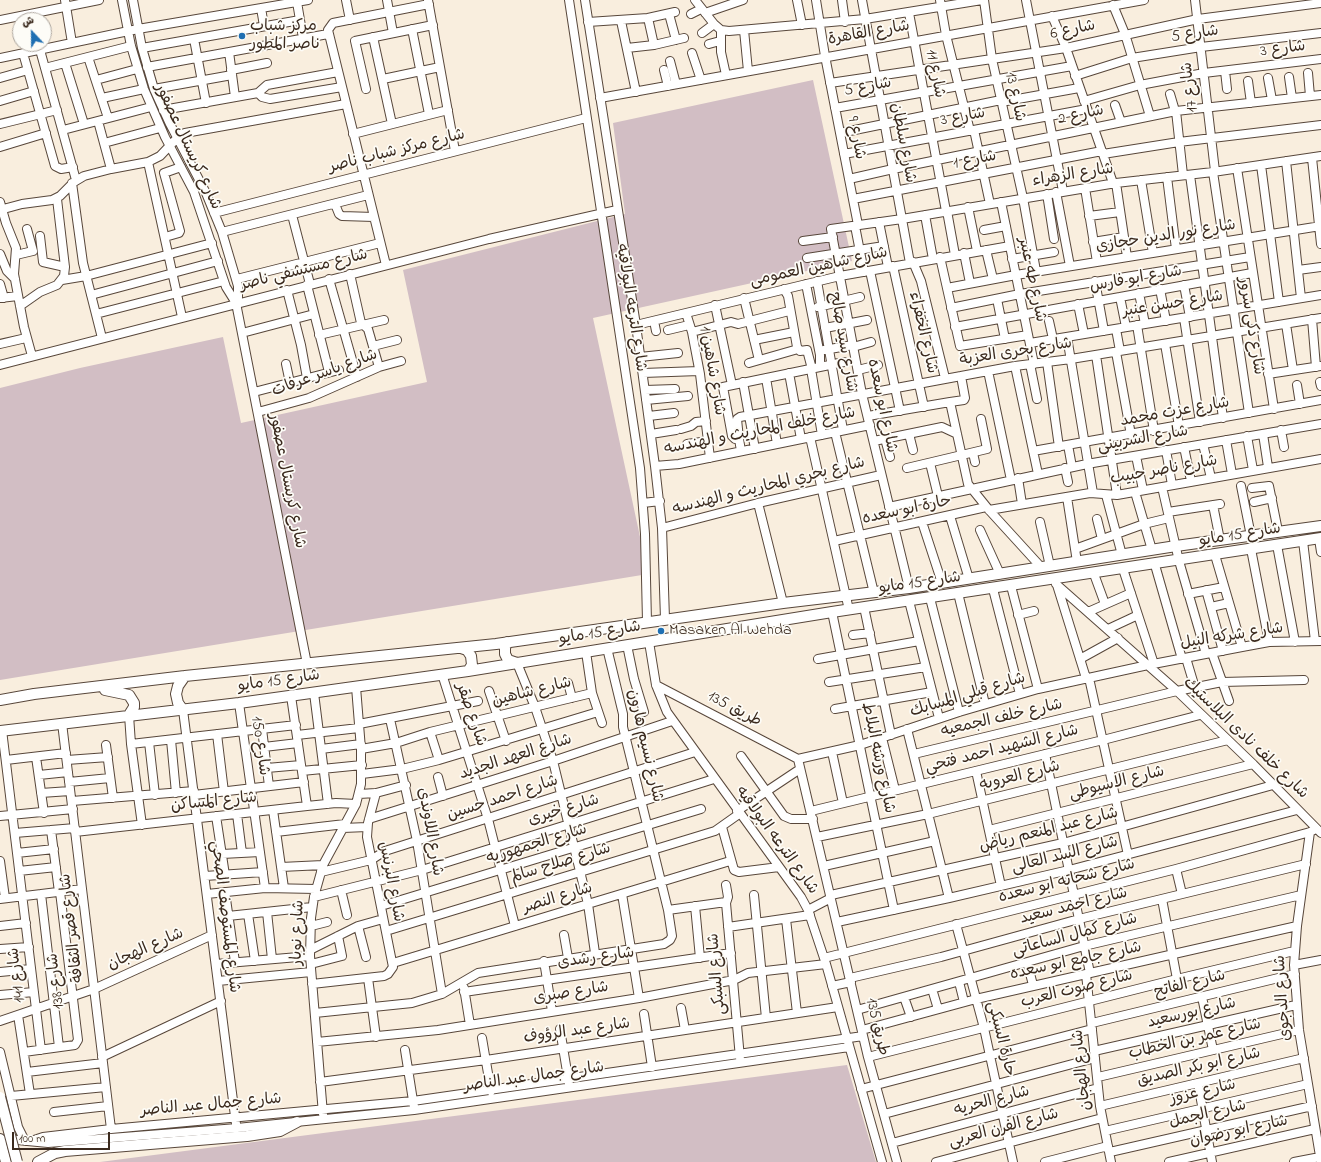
<!DOCTYPE html>
<meta charset="utf-8">
<style>
body{margin:0}
#map{position:relative;width:1321px;height:1162px;overflow:hidden;background:#f9eede;font-family:"Indie Flower","Playpen Sans Arabic",sans-serif}
canvas{display:block}
.north{position:absolute;left:12px;top:12px;width:40px;height:40px;box-sizing:border-box;background:#fdfcf7;border:1px solid #afa8a0;border-radius:50%;rotate:338deg;font-size:11px;font-weight:700;line-height:16px;text-align:center;color:#3b2a1e}
.north::after{content:'';display:block;margin:auto;width:14px;height:18px;background:#1f6fb2;clip-path:polygon(50% 0,100% 100%,50% 72%,0 100%)}
.scale{position:absolute;left:12px;top:1132px;width:98px;height:18px;box-sizing:border-box;border:2px solid #3b2a1e;border-top:0;padding-left:5px;font-size:12px;line-height:14px;white-space:nowrap;color:#3b2a1e;-webkit-text-stroke:3px #fdfcf7;paint-order:stroke}
</style>
<div id="map">
<canvas width="1321" height="1162"></canvas>
<div class="north">ش</div>
<div class="scale">100 m</div>
</div>
<script>
const context = document.querySelector('canvas').getContext('2d');
context.lineJoin = 'round';
function fill(path, color) {
  context.fillStyle = color;
  context.fill(path, 'evenodd');
}
function toPath(rows) {
  const path = new Path2D();
  for (const r of rows) {
    path.moveTo(r[0], r[1]);
    for (let i = 2; i < r.length; i += 2) path.lineTo(r[i], r[i + 1]);
  }
  return path;
}
function stroke(path, color, width, dash) {
  context.strokeStyle = color;
  context.lineWidth = width;
  context.lineCap = dash ? 'butt' : 'round';
  context.setLineDash(dash || []);
  context.stroke(path);
}
function label(font, color, halo, rows, align = 'center') {
  context.font = font + ' "Indie Flower","Playpen Sans Arabic",sans-serif';
  context.lineWidth = 3.5;
  context.setLineDash([]);
  context.textBaseline = 'middle';
  context.strokeStyle = halo;
  context.fillStyle = color;
  for (const [text, x, y, turn = 0] of rows) {
    context.save();
    context.translate(x, y);
    context.rotate((+turn || 0) * Math.PI / 180);
    context.textAlign = isNaN(turn) ? turn : align;
    if (halo) context.strokeText(text, 0, 0);
    context.fillText(text, 0, 0);
    context.restore();
  }
}
fill(toPath([
 [813,80,852,261,593,318,648,574,0,680,0,388,80,368,223,337,241,423,427,382,403,270,625,214,613,123],
 [847,1065,876,1162,100,1162]
]), '#d2bec4');
const minor = toPath([
 [65,0,72,43],
 [122,0,131,46,144,89,165,137,194,192,226,287,236,303,307,664],
 [133,0,142,48,154,89,170,124,206,193,222,232,238,286,238,298,236,303],
 [346,0,350,20],
 [387,0,393,33],
 [428,0,455,151],
 [569,0,640,468,645,534,647,622],
 [585,0,636,325,655,466,662,528,665,619],
 [695,0,714,24,721,30,729,31,865,19,982,0],
 [797,0,802,25],
 [816,0,825,56,858,225],
 [842,0,845,22],
 [862,0,910,263],
 [940,0,946,35,970,131],
 [984,0,992,59,1023,198,1036,271],
 [1026,0,1063,191],
 [1195,0,1215,171],
 [297,2,303,38],
 [1113,5,1125,34,1150,116],
 [261,8,264,26],
 [705,13,743,0],
 [909,13,946,211],
 [669,14,676,40],
 [691,14,701,9],
 [1052,16,1066,48,1113,183],
 [648,18,654,45],
 [0,20,99,0],
 [621,21,636,92],
 [588,22,648,18,675,12],
 [412,29,429,114],
 [721,30,721,52,726,75],
 [744,30,748,71],
 [702,33,714,24],
 [373,37,392,124],
 [194,39,206,103],
 [709,44,720,41],
 [142,48,300,20],
 [627,48,654,45,684,38],
 [40,50,76,180],
 [229,52,235,97],
 [23,53,55,166,61,169,73,167],
 [692,53,701,80],
 [88,57,108,118],
 [0,58,138,29,308,0],
 [670,61,676,84],
 [65,63,84,124],
 [147,67,328,34],
 [45,68,131,46],
 [231,70,267,63],
 [664,70,668,86],
 [1225,71,1227,89],
 [1308,73,1310,96],
 [1075,76,1132,58,1201,47,1321,33],
 [1289,77,1292,98],
 [0,78,28,70],
 [1268,78,1272,100],
 [383,79,440,67],
 [96,80,137,69],
 [1248,81,1251,103],
 [830,83,1066,48,1198,19,1321,3],
 [154,89,232,75],
 [366,89,355,41,433,25],
 [258,93,262,97,270,99,342,87],
 [1170,94,1175,111],
 [102,98,144,89],
 [600,98,1144,0],
 [0,101,34,91],
 [1084,101,1140,85,1204,73,1321,59],
 [1001,102,1079,88],
 [1115,105,1121,122],
 [835,108,1072,66],
 [163,110,258,93,267,85,338,72],
 [1176,111,1183,175],
 [98,121,111,169],
 [0,124,57,110],
 [63,130,151,107],
 [974,130,990,204],
 [840,133,1001,100],
 [353,134,448,110],
 [104,143,160,128],
 [0,147,46,133],
 [844,154,1087,109],
 [1103,154,1179,142,1321,125],
 [1312,158,1321,244],
 [1286,161,1301,298],
 [148,162,182,317],
 [1261,165,1279,302],
 [1237,168,1274,409],
 [1213,172,1249,413],
 [1190,175,1223,418],
 [1167,177,1176,249],
 [849,179,893,169,1176,111,1321,95],
 [1141,180,1153,253],
 [72,183,83,263,102,338],
 [1116,183,1127,257],
 [1085,188,1097,262],
 [1056,192,1070,266],
 [1047,194,1054,239],
 [853,199,1102,151],
 [0,202,6,223,16,248,14,274,24,327,32,356],
 [1001,202,1034,364],
 [335,204,339,214,342,216,374,217],
 [968,207,977,251],
 [0,210,22,204,52,200,60,196,74,182,84,176,111,169,148,162,160,156,180,135,185,133,346,104],
 [947,211,955,255],
 [214,213,586,118],
 [292,215,310,284],
 [925,215,933,259],
 [1089,216,1120,212],
 [879,222,888,267],
 [855,226,864,272],
 [984,230,1006,226],
 [222,232,368,195],
 [40,236,43,262,65,267],
 [165,237,179,233,180,231,164,173,181,167],
 [803,241,833,237],
 [1093,242,1124,237],
 [986,250,993,279],
 [964,253,970,283],
 [0,254,7,271,15,279],
 [16,255,33,251,27,229],
 [940,257,960,346,1028,335],
 [807,258,884,246],
 [1012,259,1054,252],
 [913,262,921,281,945,378],
 [386,265,328,30,333,23,429,4],
 [893,266,924,407],
 [1298,270,1321,267],
 [870,271,900,411],
 [350,274,361,323,368,329,379,367],
 [237,279,380,243],
 [329,279,357,377],
 [62,280,86,276,212,243],
 [817,281,843,430],
 [1095,281,1104,331],
 [0,284,4,298],
 [806,284,820,355,820,367],
 [307,285,329,372],
 [1184,285,1190,317],
 [947,288,1016,275,1321,226],
 [784,289,788,296,797,347,800,351,807,350,812,369],
 [1160,289,1166,321],
 [287,290,301,345,307,378],
 [1139,293,1145,324],
 [91,295,218,261],
 [1120,297,1126,327],
 [0,298,18,296],
 [744,298,759,360],
 [997,299,1005,339],
 [1078,304,1084,334],
 [715,305,732,385],
 [20,306,40,292,57,285,64,276,65,267,57,199],
 [818,307,860,297],
 [951,308,1020,294,1250,257],
 [686,313,692,332,700,374,710,458],
 [96,314,224,281],
 [1184,318,1200,422],
 [1312,319,1316,367],
 [654,321,656,331],
 [1049,321,1053,339],
 [1286,324,1293,370],
 [636,325,840,276,1010,246],
 [1137,325,1154,431],
 [955,327,1252,273],
 [825,328,867,320],
 [1116,329,1120,351],
 [668,330,689,325],
 [692,332,731,322,738,324,789,311],
 [242,333,314,314],
 [319,335,384,320],
 [1067,337,1093,493],
 [754,340,794,332],
 [1030,343,1321,295],
 [0,344,26,338],
 [1165,344,1179,426],
 [373,346,397,340],
 [853,347,871,342],
 [824,350,853,345],
 [1116,352,1131,435],
 [1096,355,1117,495],
 [640,357,678,353],
 [1047,362,1059,447],
 [749,363,798,349],
 [286,364,290,383],
 [1030,364,1037,399],
 [0,365,489,239,617,210],
 [1015,366,1038,474],
 [811,369,822,435],
 [858,370,878,365],
 [988,371,1011,480],
 [643,373,699,371],
 [789,373,801,439],
 [1268,374,1321,366],
 [961,376,965,398,964,400,950,402,968,484,989,510,1041,567],
 [766,378,777,444],
 [743,382,755,449],
 [1320,382,1321,386],
 [1297,385,1300,404],
 [645,390,675,389],
 [254,392,339,370],
 [646,400,688,396],
 [258,412,309,398,379,367,401,361],
 [649,416,674,413],
 [868,416,950,402],
 [681,429,691,426,696,422,706,421],
 [1281,430,1284,447],
 [835,432,874,593],
 [651,434,676,430],
 [909,434,913,450],
 [1263,434,1268,467],
 [1247,436,1253,470],
 [810,437,849,610],
 [739,439,737,419,740,417,1015,366,1071,359,1321,318],
 [885,439,890,457],
 [1226,440,1232,474],
 [874,441,942,427,957,434],
 [687,444,708,441],
 [1203,444,1211,478],
 [1068,445,1072,467],
 [1184,447,1191,481],
 [1166,450,1172,485],
 [741,451,739,439,735,439,732,436,723,387,844,362],
 [1033,451,1321,400],
 [973,453,975,462],
 [1136,456,1143,490],
 [930,463,938,496],
 [655,466,679,464,870,425],
 [907,468,987,449,981,419],
 [1065,468,1068,482],
 [1018,478,1022,504],
 [1241,486,1251,536],
 [1162,487,1179,561,1206,654],
 [1252,488,1269,486,1278,531],
 [1135,492,1152,550],
 [1106,495,1122,555],
 [1067,497,1077,562],
 [1254,502,1272,498],
 [643,503,660,501],
 [758,503,783,603],
 [1213,505,1220,540],
 [889,507,1087,464,1321,424],
 [989,510,1090,493,1117,495,1321,459],
 [1168,512,1220,504],
 [950,516,969,579],
 [1097,519,1102,539],
 [922,522,942,583],
 [1040,522,1050,566],
 [662,528,758,503,881,475],
 [980,530,1000,574],
 [1319,539,1321,552],
 [834,541,986,507],
 [1303,541,1315,641],
 [1277,545,1295,642],
 [1075,549,1144,524,1169,518],
 [1251,549,1269,642],
 [1215,555,1242,647],
 [1155,565,1182,659],
 [1123,569,1154,664],
 [1094,574,1105,604],
 [1056,584,1177,691,1253,764,1321,833],
 [1057,585,1086,678],
 [1011,586,1038,689],
 [909,588,862,394,831,229,902,219,1116,183,1213,172,1321,156],
 [993,589,1020,694],
 [1206,590,1223,651],
 [958,593,985,704],
 [1188,594,1224,587],
 [930,598,959,712],
 [909,601,939,718],
 [864,607,891,735],
 [1211,607,1229,603],
 [832,612,894,910],
 [1088,612,1131,593],
 [1018,615,1034,611],
 [1108,629,1138,615],
 [853,635,870,633],
 [649,642,656,685,667,712,801,897,808,910,826,964,882,1162],
 [627,645,634,679,644,712],
 [586,652,592,693,602,723],
 [1212,653,1229,701],
 [1186,658,1195,688],
 [818,659,919,641],
 [1080,659,1118,638],
 [517,663,535,707,553,761,588,904,595,953],
 [442,674,488,819,515,926],
 [1089,678,1128,855],
 [829,682,926,667],
 [568,683,572,698],
 [656,685,798,759],
 [489,691,506,741],
 [314,693,328,804],
 [291,696,307,806],
 [239,703,265,888],
 [835,709,932,692],
 [183,710,236,1124],
 [129,715,131,744,142,825],
 [390,719,417,841,442,994],
 [62,723,111,1129],
 [359,724,478,701],
 [262,729,269,786],
 [907,729,949,898],
 [2,730,41,1050],
 [430,732,439,760],
 [217,734,224,792],
 [297,735,359,728],
 [882,738,895,790],
 [171,740,176,793],
 [149,742,155,795],
 [131,744,296,725],
 [106,745,113,798],
 [264,747,298,743],
 [321,749,361,744],
 [361,749,396,743,430,732,592,693],
 [832,752,843,803],
 [914,754,1177,691,1222,682,1304,680],
 [1045,754,1090,973],
 [741,756,784,816,791,819,813,819],
 [36,757,44,813],
 [798,759,860,745,959,712,1038,689,1148,665,1242,647,1269,642,1321,641],
 [798,759,868,1057,897,1162],
 [6,760,66,753],
 [67,760,108,757],
 [267,768,301,765],
 [302,771,362,765],
 [976,771,1001,886],
 [362,774,402,769,439,760,598,712],
 [39,775,68,772],
 [438,777,443,796],
 [69,782,110,778],
 [41,793,70,791],
 [359,794,376,793,406,785],
 [194,795,304,782],
 [72,801,194,791],
 [273,810,284,888],
 [737,811,800,769],
 [811,811,1103,740,1200,715],
 [237,814,242,853],
 [0,816,73,809],
 [216,816,225,875],
 [369,819,553,761,672,721],
 [722,827,734,870,739,872,779,867],
 [343,828,367,827],
 [51,830,59,892],
 [989,830,1253,764],
 [75,832,307,806,336,803,356,804],
 [276,832,345,824],
 [1310,832,1297,926,1294,965,1299,1030,1321,1162],
 [15,833,75,828],
 [817,837,928,814,1228,740],
 [17,853,54,849],
 [222,854,260,852],
 [0,861,5,898],
 [824,866,935,841],
 [281,867,323,865],
 [1176,869,1182,894],
 [19,871,56,867],
 [321,872,371,860,385,851,695,752],
 [205,876,263,872],
 [726,885,728,897,726,903,740,1058],
 [341,890,347,915],
 [225,892,235,962],
 [41,894,59,1047],
 [207,894,265,888,316,889],
 [622,894,639,998],
 [754,895,766,1018],
 [831,895,1063,843,1273,785],
 [314,897,422,870,714,779],
 [0,899,82,889],
 [1162,899,1177,979],
 [381,906,701,809],
 [695,906,700,958],
 [668,910,726,902],
 [808,910,831,898],
 [267,912,272,959],
 [248,914,255,961],
 [228,916,312,907],
 [786,919,797,1013],
 [837,922,949,898,1069,870,1297,810],
 [956,924,984,1028,1013,1162],
 [0,926,26,923],
 [311,926,327,922],
 [358,926,366,957],
 [728,927,810,915],
 [386,931,715,831,739,814],
 [564,935,568,958],
 [0,949,29,947],
 [310,950,358,926,383,919],
 [824,958,1176,869,1310,832,1316,829],
 [544,961,552,1011],
 [1027,962,1033,985],
 [393,963,730,861],
 [216,964,310,956],
 [311,964,342,956,338,936],
 [1294,965,1321,960],
 [0,972,31,969],
 [1086,974,1100,1106,1111,1162],
 [368,978,376,1037],
 [850,978,941,957,1079,919,1306,864],
 [218,981,311,972],
 [959,982,964,1002],
 [312,984,384,976,388,974,393,967,367,837,368,823,376,793],
 [832,986,851,982],
 [464,988,470,1025],
 [932,989,938,1009],
 [464,992,731,953],
 [0,995,34,992],
 [904,997,911,1017],
 [1202,997,1213,1050],
 [681,1008,685,1030],
 [857,1010,1084,946,1301,895],
 [315,1013,412,1003,442,994,478,973,664,944,670,940,672,936,668,910,623,727,623,714,607,648],
 [644,1014,652,1067],
 [18,1015,30,1094],
 [0,1021,94,989,212,935],
 [1092,1023,1295,974],
 [560,1029,569,1084],
 [862,1030,976,999,1297,926],
 [482,1038,491,1091],
 [317,1042,438,1030,639,998,734,980,748,973,826,964],
 [405,1050,414,1107],
 [1094,1051,1296,1005],
 [0,1052,18,1127,25,1141],
 [24,1052,75,1045,78,1040,60,892],
 [102,1057,221,1001],
 [868,1057,1177,979,1294,951],
 [27,1072,103,1063],
 [1098,1077,1299,1030],
 [320,1082,486,1060,838,1007],
 [1198,1083,1212,1162],
 [861,1089,1092,1029],
 [11,1096,106,1087],
 [1100,1106,1304,1058],
 [54,1112,108,1106],
 [323,1114,310,956,311,918,314,897,323,865,356,804,361,784,361,749,356,687],
 [884,1114,1095,1058],
 [1105,1131,1308,1084],
 [7,1139,48,1143,237,1128,414,1110,849,1047],
 [34,1140,43,1137,111,1129,413,1101,863,1036],
 [892,1143,1098,1088],
 [1110,1152,1312,1106],
 [936,1162,1102,1118],
 [1045,1162,1108,1146],
 [1169,1162,1315,1129],
 [1294,1162,1320,1157]
]);
const major = toPath([
 [507,642,505,648,505,654,508,660,517,663],
 [461,648,467,650,471,656,472,665,468,671],
 [105,690,129,695,134,703,134,707,129,715],
 [0,700,34,694,185,676,496,644,783,603,909,588,1176,546,1321,526],
 [183,710,178,703,176,694,178,686,185,676],
 [0,731,239,703,468,671,832,612,1321,538],
 [0,1139,6,1162],
 [38,1162,55,1153,65,1151,247,1136,280,1131,297,1122]
]);
stroke(minor, '#58473b', 10);
stroke(major, '#58473b', 12);
stroke(minor, '#fff', 8);
stroke(major, '#fff', 10);
const majorBridge = toPath([
 [0,1097,17,1162]
]);
stroke(majorBridge, '#58473b', 12, []);
stroke(majorBridge, '#fff', 10);
for (const [x, y, r, color] of [
 [242,36,4,"#1f6fb2"],
 [661,631,4,"#1f6fb2"]
]) {
  const dot = new Path2D();
  dot.arc(x, y, r, 0, 2 * Math.PI);
  context.fillStyle = color;
  context.fill(dot);
  stroke(dot, '#fdfcf7', 1.5);
}
label('16px', '#3b2a1e', '#fdfcf7', [
 ["مركز شباب",250,27],
 ["ناصر المطور",250,45],
 ["Masaken Al Wehda",669,631]
], 'left');
label('16px', '#3b2a1e', '#fdfcf7', [
 ["شارع 6",1073,31,-12],
 ["شارع القاهرة",869,34,-10],
 ["شارع 5",1195,35,-8],
 ["شارع 3",1283,50,-7],
 ["شارع 11",934,74,79],
 ["شارع 17",1191,87,-97],
 ["شارع 5",868,88,-10],
 ["شارع 13",1014,97,78],
 ["شارع 2",1081,116,-12],
 ["شارع 3",963,118,-10],
 ["شارع 9",855,138,79],
 ["شارع سلطان",902,143,79],
 ["شارع كريستال عصفور",187,147,65],
 ["شارع مركز شباب ناصر",397,152,-14],
 ["شارع 1",975,161,-11],
 ["شارع الزهراء",1073,176,-9],
 ["شارع نور الدين حجازى",1166,237,-9],
 ["شارع شاهين العمومى",819,268,-12],
 ["شارع مستشفي ناصر",304,271,-14],
 ["شارع طه عنبر",1031,280,78],
 ["شارع ابو فارس",1136,280,-10],
 ["شارع حسن عنبر",1173,305,-9],
 ["شارع الترعه البولاقيه",630,308,81],
 ["شارع ذكى سرور",1250,326,81],
 ["شارع الخفراء",922,333,77],
 ["شارع سيد صالح",842,342,80],
 ["شارع بحرى العزبة",1016,353,-9],
 ["شارع شاهين 1",711,371,80],
 ["شارع ياسر عرفات",325,374,-20],
 ["شارع ابو سعده",881,406,78],
 ["شارع عزت محمد",1175,413,-10],
 ["شارع خلف المحاريث و الهندسه",760,432,-11],
 ["شارع الشربينى",1143,440,-10],
 ["شارع ناصر حبيب",1164,471,-10],
 ["شارع كريستال عصفور",286,481,79],
 ["شارع بحري المحاريث و الهندسه",769,487,-14],
 ["حارة ابو سعده",907,511,-12],
 ["شارع 15 مايو",1240,536,-9],
 ["شارع 15 مايو",920,584,-8],
 ["شارع 15 مايو",600,634,-9],
 ["شارع شركه النيل",1232,637,-9],
 ["شارع 15 مايو",279,682,-8],
 ["شارع شاهين",532,693,-14],
 ["شارع قبلي المسابك",968,696,-17],
 ["طريق 135",734,710,28],
 ["شارع صقر",470,715,71],
 ["شارع خلف الجمعيه",1002,719,-13],
 ["شارع خلف نادى البلاستيك",1245,739,44],
 ["شارع 150",259,746,82],
 ["شارع نسيم هارون",644,746,77],
 ["شارع الشهيد احمد فتحي",1002,750,-14],
 ["شارع العهد الجديد",516,758,-18],
 ["شارع ورشه البلاط",877,758,78],
 ["شارع العروبه",1020,777,-14],
 ["شارع الاسيوطى",1117,784,-14],
 ["شارع احمد حسين",503,799,-18],
 ["شارع المساكن",214,803,-6],
 ["شارع خيرى",564,811,-17],
 ["شارع عبد المنعم رياض",1049,831,-14],
 ["شارع اللاوندى",429,832,80],
 ["شارع الترعه البولاقيه",776,841,54],
 ["شارع الجمهوريه",537,845,-17],
 ["شارع السد العالى",1065,856,-14],
 ["شارع صلاح سالم",561,864,-17],
 ["شارع البرنس",390,882,79],
 ["شارع شحاته ابو سعده",1067,882,-14],
 ["شارع النصر",558,899,-17],
 ["شارع احمد سعيد",1074,907,-14],
 ["شارع المستوصف الصحي",224,917,83],
 ["شارع قصر الثقافة",73,928,-97],
 ["شارع نوبار",299,933,-88],
 ["شارع كمال الساعاتى",1075,936,-15],
 ["شارع الهجان",146,950,-24],
 ["شارع رشدى",596,959,-8],
 ["شارع جامع ابو سعده",1076,962,-12],
 ["شارع السبكى",718,974,-95],
 ["شارع 141",18,975,-97],
 ["شارع 138",57,981,-97],
 ["شارع الفاتح",1190,985,-14],
 ["شارع صوت العرب",1077,990,-14],
 ["شارع صبرى",571,994,-9],
 ["شارع الدجوى",1284,998,-94],
 ["شارع بورسعيد",1192,1014,-13],
 ["طريق 135",876,1027,77],
 ["شارع عبد الرؤوف",577,1032,-8],
 ["حارة السبكى",1000,1039,76],
 ["شارع عمر بن الخطاب",1195,1040,-13],
 ["شارع ابو بكر الصديق",1199,1068,-13],
 ["شارع الهجان",1083,1070,-96],
 ["شارع جمال عبد الناصر",534,1078,-8],
 ["شارع عزوز",1203,1093,-13],
 ["شارع الحريه",992,1102,-15],
 ["شارع جمال عبد الناصر",211,1106,-5],
 ["شارع الجمل",1208,1115,-13],
 ["شارع الفرن العربى",1004,1129,-15],
 ["شارع ابو رضوان",1239,1132,-12]
]);
</script>
